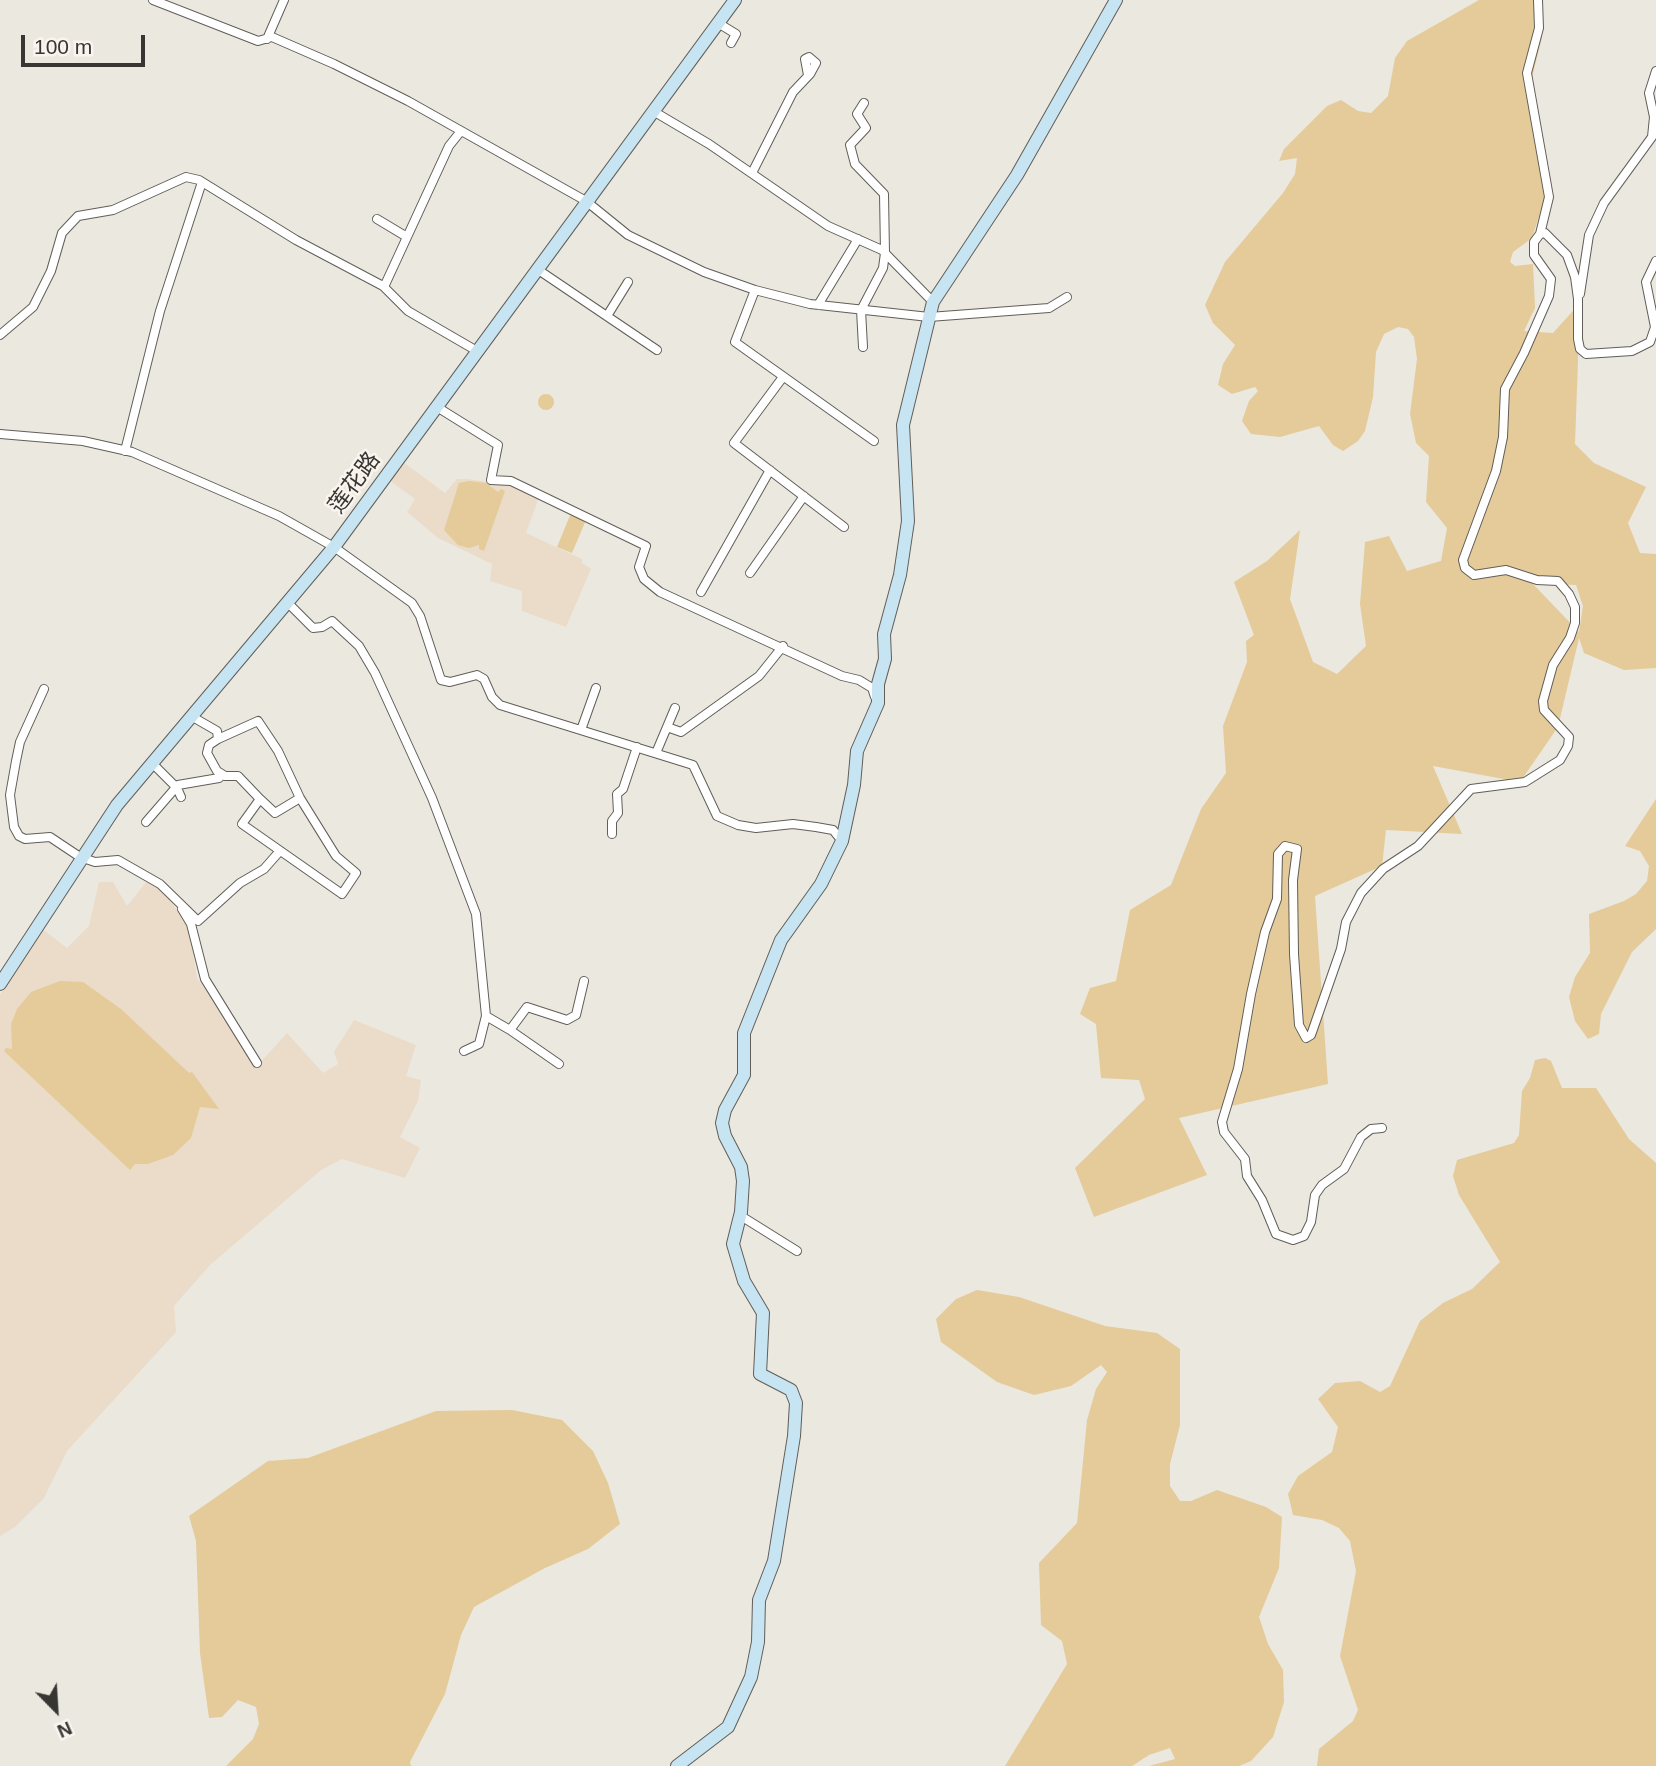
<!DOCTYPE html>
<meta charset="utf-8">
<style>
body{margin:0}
#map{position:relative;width:1656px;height:1766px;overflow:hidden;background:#ebe8e0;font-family:Arial,sans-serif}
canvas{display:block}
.north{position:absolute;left:21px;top:1675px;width:70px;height:70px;-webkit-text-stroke:5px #f9f5ee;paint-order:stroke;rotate:156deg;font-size:19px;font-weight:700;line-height:28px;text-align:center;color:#383633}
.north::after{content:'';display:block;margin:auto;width:24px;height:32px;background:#383633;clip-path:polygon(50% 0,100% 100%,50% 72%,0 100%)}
.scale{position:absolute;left:21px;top:35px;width:124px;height:32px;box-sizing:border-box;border:4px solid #383633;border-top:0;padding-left:9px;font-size:21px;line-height:24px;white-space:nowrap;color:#383633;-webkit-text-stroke:5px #f9f5ee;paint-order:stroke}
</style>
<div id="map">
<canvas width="1656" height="1766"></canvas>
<div class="north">N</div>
<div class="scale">100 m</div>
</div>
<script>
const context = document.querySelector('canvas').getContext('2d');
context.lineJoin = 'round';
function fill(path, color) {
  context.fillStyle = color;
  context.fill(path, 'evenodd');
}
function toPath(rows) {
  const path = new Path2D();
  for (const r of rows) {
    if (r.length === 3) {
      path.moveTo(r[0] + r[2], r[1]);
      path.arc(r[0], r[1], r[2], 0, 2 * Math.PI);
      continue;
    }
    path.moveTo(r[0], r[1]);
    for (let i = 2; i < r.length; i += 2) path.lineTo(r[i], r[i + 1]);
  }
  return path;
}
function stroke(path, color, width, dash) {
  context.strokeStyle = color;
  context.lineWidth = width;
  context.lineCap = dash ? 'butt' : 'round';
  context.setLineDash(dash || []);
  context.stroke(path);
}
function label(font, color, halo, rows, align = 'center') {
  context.font = font + ' Arial,"Noto Sans SC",sans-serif';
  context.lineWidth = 5;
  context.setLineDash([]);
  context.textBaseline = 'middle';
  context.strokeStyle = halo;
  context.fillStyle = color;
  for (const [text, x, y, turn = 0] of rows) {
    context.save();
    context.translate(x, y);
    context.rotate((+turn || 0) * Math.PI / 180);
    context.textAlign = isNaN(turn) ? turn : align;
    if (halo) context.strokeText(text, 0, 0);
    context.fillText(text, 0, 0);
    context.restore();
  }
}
fill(toPath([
 [403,462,445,493,457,479,468,479,516,486,539,497,526,533,582,559,582,563,591,569,566,627,522,611,522,591,490,581,492,564,438,538,407,512,415,499,389,480],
 [147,881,161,889,189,926,197,978,258,1065,287,1033,323,1073,338,1064,334,1052,354,1020,416,1045,406,1076,421,1080,418,1101,400,1137,420,1148,405,1178,342,1159,321,1170,210,1265,174,1306,176,1332,67,1451,44,1498,15,1527,0,1536,0,995,41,928,67,948,89,926,99,882,113,882,127,906]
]), '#ebdcc9');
fill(toPath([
 [1479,0,1540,0,1542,38,1529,89,1547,192,1532,238,1513,252,1510,262,1515,266,1533,264,1535,308,1524,331,1553,333,1580,303,1575,444,1594,463,1646,487,1628,523,1640,553,1656,554,1656,668,1624,670,1584,653,1579,638,1558,727,1520,782,1433,766,1462,834,1386,830,1382,866,1315,896,1328,1084,1179,1118,1207,1175,1094,1217,1075,1168,1145,1099,1139,1080,1101,1078,1096,1024,1080,1014,1090,988,1116,981,1130,910,1171,885,1201,809,1226,773,1223,726,1247,662,1246,641,1254,635,1234,582,1267,561,1300,530,1290,599,1313,662,1337,674,1366,646,1360,604,1365,542,1389,536,1407,571,1441,561,1447,528,1426,502,1429,456,1416,443,1410,414,1417,359,1414,337,1408,329,1398,327,1384,334,1376,352,1373,397,1365,431,1358,441,1343,451,1333,445,1319,426,1280,437,1251,434,1242,421,1249,401,1258,391,1255,387,1232,394,1218,385,1223,364,1235,345,1213,323,1205,305,1225,262,1283,193,1295,174,1297,158,1279,161,1284,149,1327,106,1341,100,1358,111,1371,113,1388,96,1395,58,1407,41],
 [1532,583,1576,585,1583,606,1579,632],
 [546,402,8],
 [469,481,486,483,498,492,501,489,505,491,484,551,479,549,479,545,469,548,458,545,444,530,459,483],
 [571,513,586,520,572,553,557,547],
 [1656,799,1656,929,1632,952,1601,1014,1599,1034,1588,1039,1575,1021,1569,997,1575,977,1590,953,1589,914,1624,901,1636,894,1647,881,1649,866,1640,851,1625,846],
 [60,981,83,982,121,1009,189,1073,192,1072,219,1109,200,1107,191,1138,173,1155,148,1164,135,1164,130,1170,4,1051,6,1048,12,1049,11,1024,17,1009,31,992],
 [1545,1058,1551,1061,1562,1088,1596,1088,1629,1139,1656,1163,1656,1766,1317,1766,1319,1749,1353,1721,1358,1710,1340,1656,1356,1571,1350,1541,1339,1528,1322,1520,1293,1515,1288,1494,1298,1476,1332,1452,1338,1427,1318,1399,1335,1383,1360,1381,1380,1392,1390,1386,1420,1321,1443,1303,1472,1289,1500,1262,1459,1195,1453,1176,1457,1160,1514,1143,1519,1135,1522,1091,1530,1078,1535,1060],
 [977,1290,1019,1297,1105,1326,1157,1333,1180,1349,1180,1425,1170,1464,1170,1486,1180,1501,1191,1501,1217,1490,1266,1507,1282,1517,1279,1568,1259,1617,1268,1644,1283,1670,1284,1702,1273,1737,1251,1761,1239,1766,1149,1766,1175,1759,1170,1748,1149,1755,1132,1766,1005,1766,1067,1664,1062,1641,1041,1625,1039,1563,1077,1523,1087,1420,1096,1389,1107,1372,1101,1365,1071,1386,1034,1395,997,1382,941,1342,936,1319,956,1299],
 [512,1410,562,1420,593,1451,608,1483,620,1524,588,1549,545,1568,474,1607,461,1635,445,1694,410,1762,411,1766,226,1766,253,1739,259,1724,256,1707,238,1700,222,1717,209,1718,200,1653,196,1541,189,1516,268,1461,308,1458,436,1411]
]), '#e4cb99');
const street = toPath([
 [153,0,258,41,272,37,334,64,408,101,586,201,628,235,704,272,755,290,810,304,929,317,1049,308,1067,297],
 [1538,0,1539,28,1527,73,1549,197,1540,234],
 [718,23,736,34,731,43],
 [267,39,284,0],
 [653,111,709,144,828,226,882,250,933,302],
 [752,173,793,92,810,74,816,63,809,57,805,59,808,75],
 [377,219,407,237],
 [537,269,657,350],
 [384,287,449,146,461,131],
 [755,290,735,342,874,441],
 [1580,294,1589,235,1604,203,1652,137,1654,117,1649,93,1656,71],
 [818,305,858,239],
 [607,316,628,282],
 [0,335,33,307,51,271,62,233,78,216,113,210,186,177,199,180,296,240,383,286,408,311,477,351],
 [863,347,861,310,883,268,885,253,884,194,855,164,850,145,866,128,857,114,864,103],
 [783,377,734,443,844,527],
 [437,407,498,445,491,480,511,481,646,546,639,567,644,579,660,592,842,676,859,680,872,688,875,697],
 [0,434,83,441,132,452,279,516,334,547,412,603,420,616,441,680,450,682,477,675,484,679,492,697,500,705,693,765,717,816,738,825,756,828,793,824,816,827,833,830,842,841],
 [125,451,160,311,202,182],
 [750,573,804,496],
 [701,592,770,470],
 [288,603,313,628,322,627,332,621,359,646,375,673,432,798,476,914,486,1016,479,1044,464,1051],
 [44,689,20,742,16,761,10,795,14,827,19,836,25,839,50,837,80,857,95,862,118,860,160,884,198,921,240,883,264,869,279,852],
 [191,716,217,731,218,739,258,721,278,751,300,798,336,856,356,873,342,894,242,824,260,799,275,813,300,798],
 [667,727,675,708],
 [581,730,596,688],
 [218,739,209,745,207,753,217,771,225,776,238,776,260,799],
 [656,753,667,727,681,732,759,676,783,646],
 [151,762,177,788,181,797],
 [146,822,178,785,219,778],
 [612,834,612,821,618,813,617,794,623,789,637,747],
 [182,909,191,924,205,979,257,1063],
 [486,1016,510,1030,527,1007,567,1020,576,1015,584,981],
 [510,1030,559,1064],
 [1382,1128,1371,1129,1361,1137,1344,1169,1322,1185,1315,1195,1311,1222,1304,1236,1293,1240,1276,1234,1262,1200,1247,1176,1245,1159,1224,1132,1222,1122,1238,1069,1251,994,1265,932,1277,899,1278,854,1285,846,1297,849,1293,880,1294,954,1299,1025,1306,1038,1311,1035,1341,949,1346,922,1361,893,1383,869,1418,846,1471,789,1525,782,1560,760,1568,746,1569,737,1544,710,1543,701,1553,665,1570,638,1575,623,1575,607,1569,594,1558,581,1537,580,1506,570,1474,575,1465,568,1463,560,1496,471,1503,437,1505,389,1524,353,1549,296,1551,279,1534,255,1534,242,1540,234,1545,233,1567,255,1575,277,1578,299,1578,339,1580,349,1586,354,1632,351,1650,342,1655,327,1646,282,1656,261],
 [741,1216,797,1251]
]);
const secondary = toPath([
 [0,984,117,805,334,547,735,0],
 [677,1766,728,1727,751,1677,758,1642,759,1600,774,1561,794,1436,796,1403,791,1390,760,1374,763,1313,744,1281,733,1244,741,1212,743,1181,741,1167,725,1136,722,1123,725,1110,744,1075,744,1033,781,940,821,884,842,841,854,785,857,751,878,703,878,684,885,659,884,634,900,575,908,521,903,425,933,302,1017,175,1116,0]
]);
stroke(street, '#615e58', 10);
stroke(secondary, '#615e58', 14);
stroke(street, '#fff', 8);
stroke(secondary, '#c6e4f1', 12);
label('23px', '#383633', '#f9f5ee', [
 ["莲花路",355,483,-54]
]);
</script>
